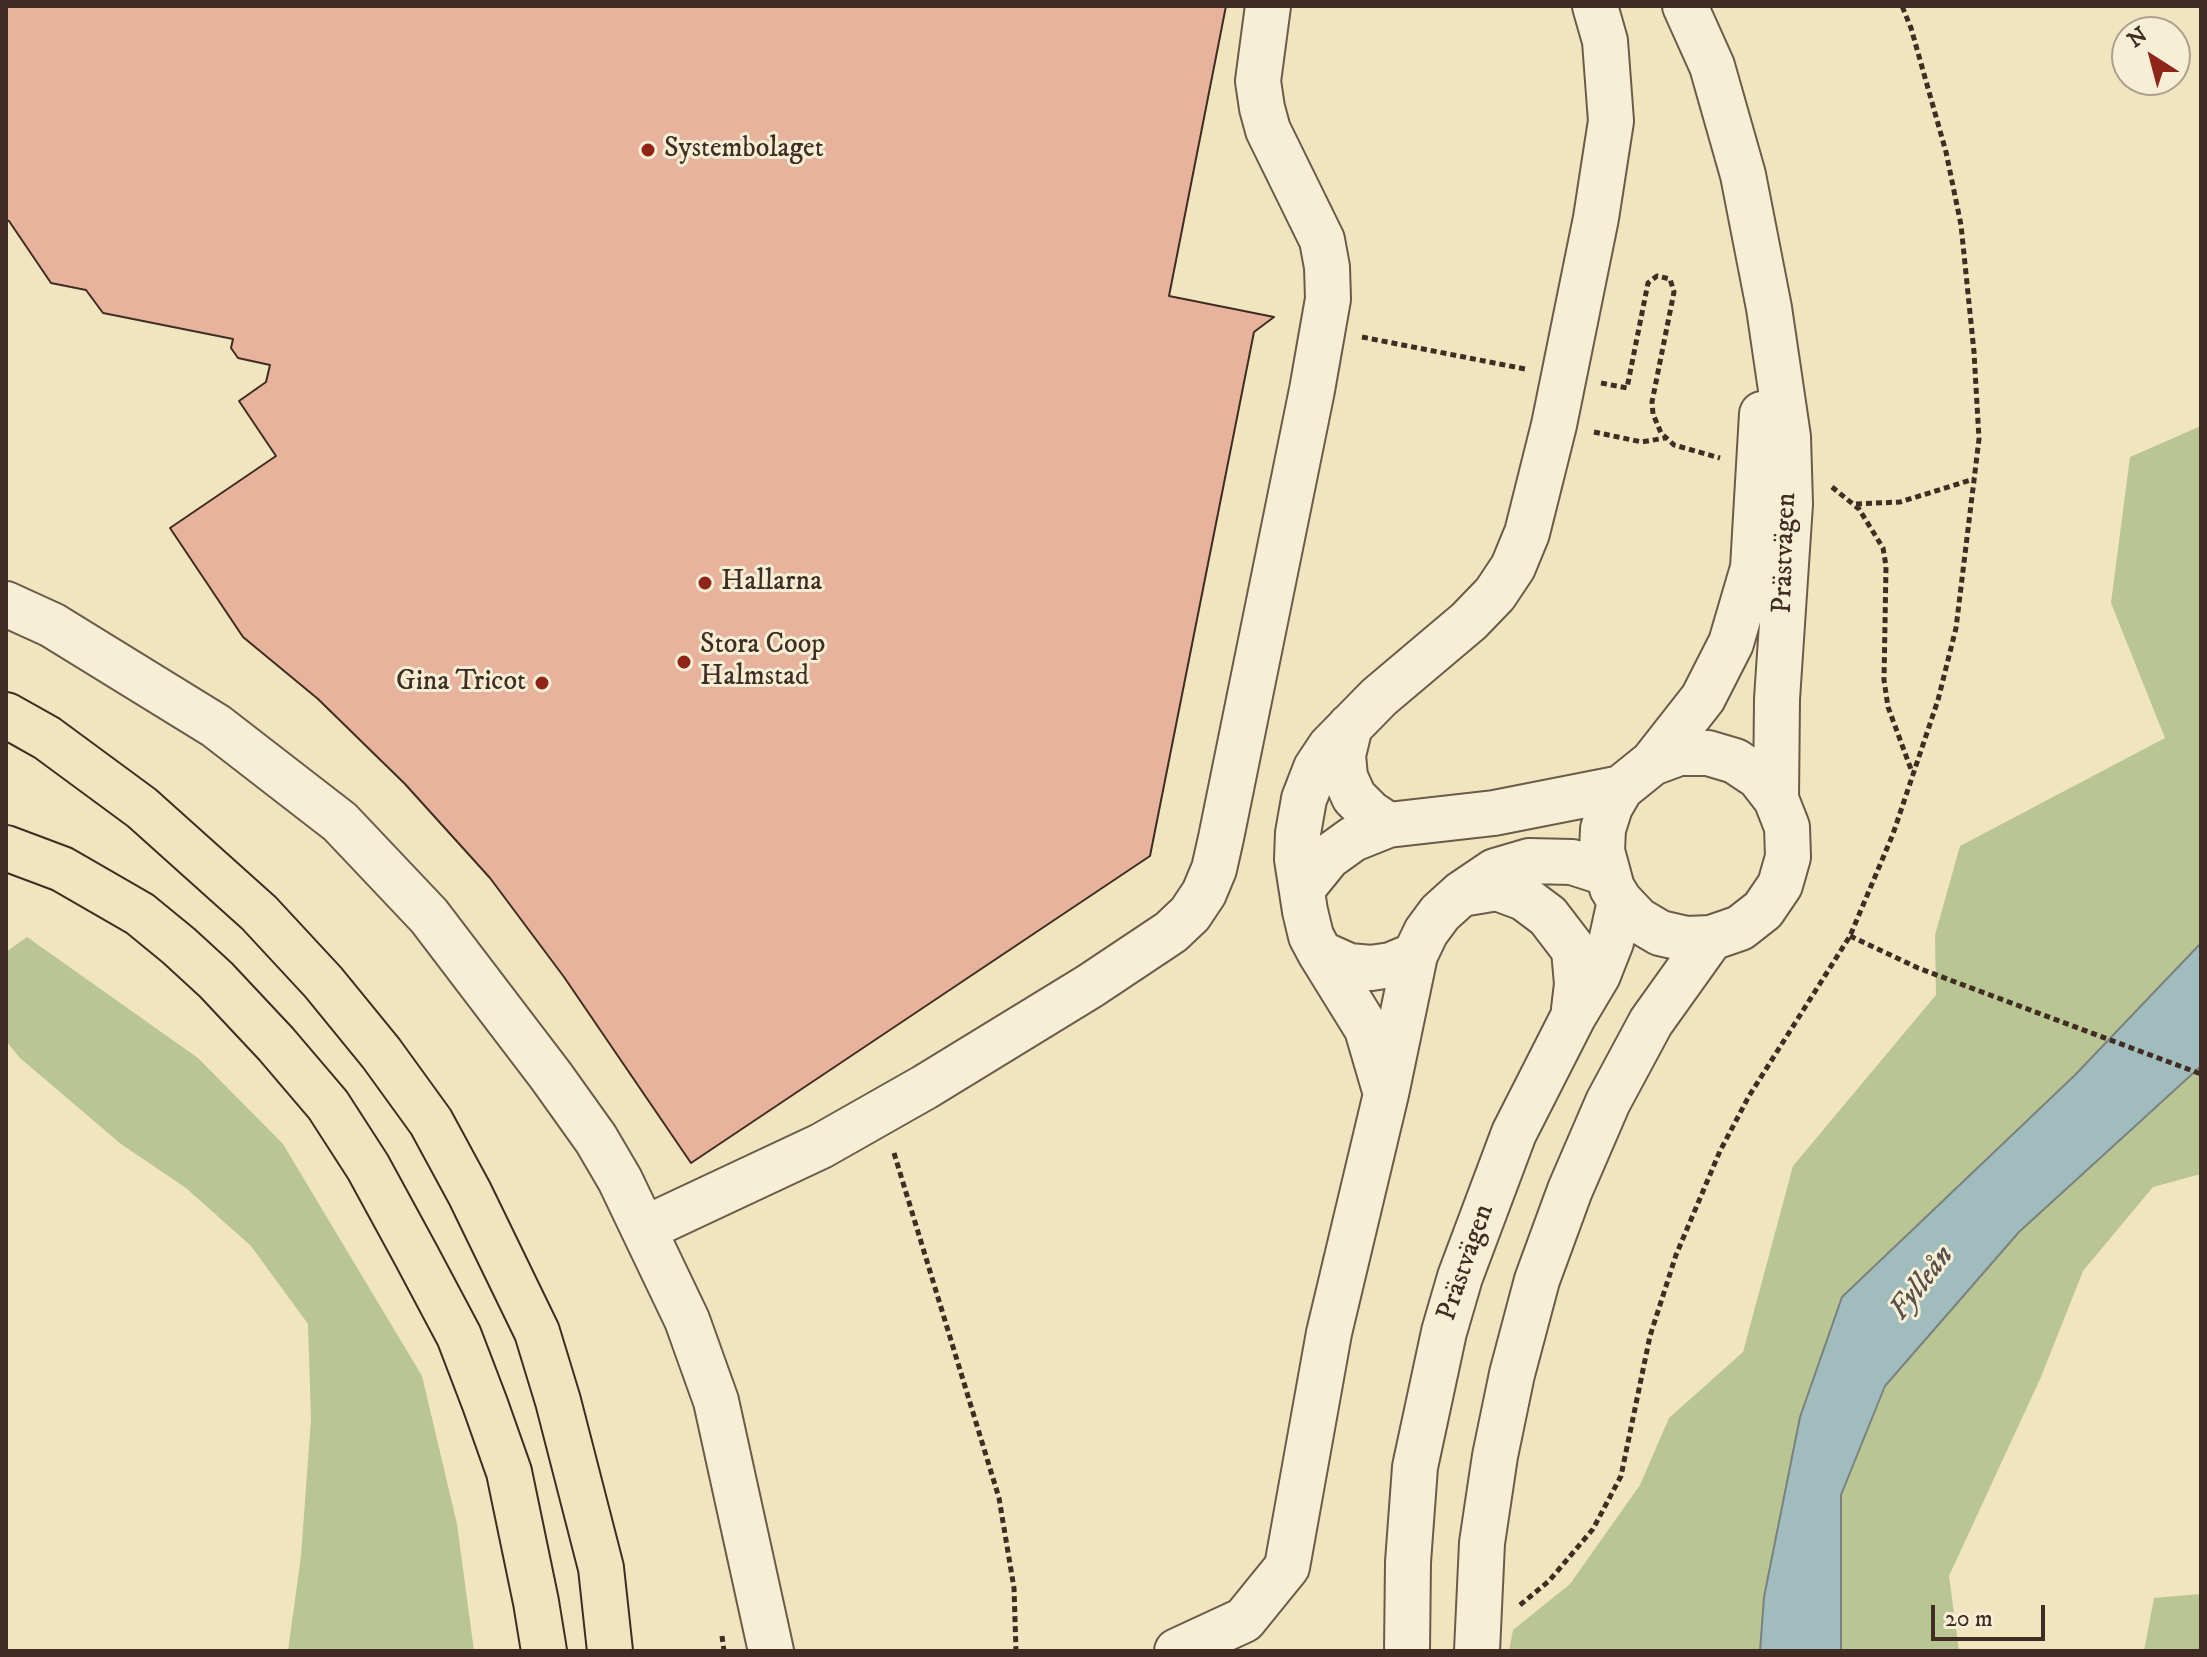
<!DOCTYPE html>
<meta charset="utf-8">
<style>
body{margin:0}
#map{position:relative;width:2207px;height:1657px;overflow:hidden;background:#f1e5bf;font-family:"IM FELL DW Pica",serif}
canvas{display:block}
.frame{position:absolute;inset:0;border:8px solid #402c23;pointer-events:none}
.north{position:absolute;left:2111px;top:16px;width:80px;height:80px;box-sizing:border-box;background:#f6eed5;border:2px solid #ada08e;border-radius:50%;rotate:324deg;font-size:22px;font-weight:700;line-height:32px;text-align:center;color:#402c23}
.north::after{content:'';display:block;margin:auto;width:28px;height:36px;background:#8f2418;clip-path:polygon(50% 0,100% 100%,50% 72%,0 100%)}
.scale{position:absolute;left:1931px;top:1605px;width:114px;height:36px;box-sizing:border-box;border:4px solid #402c23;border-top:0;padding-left:10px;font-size:24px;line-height:28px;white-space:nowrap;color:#402c23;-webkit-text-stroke:6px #f6eed5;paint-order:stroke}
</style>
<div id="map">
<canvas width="2207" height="1657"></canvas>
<div class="frame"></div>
<div class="north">N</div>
<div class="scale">20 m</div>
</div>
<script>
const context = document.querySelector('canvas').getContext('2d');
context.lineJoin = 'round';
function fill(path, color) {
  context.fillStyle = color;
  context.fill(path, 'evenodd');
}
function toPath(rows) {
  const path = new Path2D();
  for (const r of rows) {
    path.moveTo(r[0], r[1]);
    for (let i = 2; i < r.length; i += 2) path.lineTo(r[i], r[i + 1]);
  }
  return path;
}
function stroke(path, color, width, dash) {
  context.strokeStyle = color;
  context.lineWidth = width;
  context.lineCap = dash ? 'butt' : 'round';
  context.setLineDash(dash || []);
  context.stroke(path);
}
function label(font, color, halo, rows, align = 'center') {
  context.font = font + ' "IM FELL DW Pica",serif';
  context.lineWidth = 6;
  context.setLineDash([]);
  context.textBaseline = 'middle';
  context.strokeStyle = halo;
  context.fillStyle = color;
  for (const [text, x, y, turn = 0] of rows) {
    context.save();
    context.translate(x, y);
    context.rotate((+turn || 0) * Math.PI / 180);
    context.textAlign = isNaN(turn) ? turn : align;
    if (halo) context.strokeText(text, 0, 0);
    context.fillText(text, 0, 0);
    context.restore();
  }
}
fill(toPath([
 [2201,426,2201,943,2075,1075,1842,1297,1764,1597,1760,1651,1509,1651,1513,1630,1570,1584,1640,1485,1669,1418,1743,1352,1793,1166,1936,995,1935,935,1960,846,2165,738,2111,603,2130,457],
 [27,937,198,1058,283,1144,422,1376,457,1524,474,1651,288,1651,301,1556,311,1419,308,1324,251,1246,186,1188,121,1144,20,1058,6,1041,6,952],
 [2201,1066,2201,1174,2153,1187,2083,1271,2041,1377,1949,1576,1959,1651,1841,1651,1841,1495,1886,1386,2019,1232],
 [2201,1594,2201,1651,2144,1651,2154,1598]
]), '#b9c592');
const water = toPath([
 [2201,943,2201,1066,2019,1232,1885,1386,1841,1495,1841,1651,1760,1651,1764,1597,1800,1417,1842,1297,2075,1075,2201,943]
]);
fill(water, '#a0bcbd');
stroke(water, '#7a827f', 2);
const building = toPath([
 [6,6,1226,6,1169,296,1274,317,1254,332,1150,856,691,1163,564,977,490,878,405,784,318,699,243,637,170,528,276,456,239,401,266,382,270,365,238,358,231,348,233,339,103,313,86,290,51,283,9,221,6,220,6,6]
]);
fill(building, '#e7b39d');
stroke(building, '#402c23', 2);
const minor = toPath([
 [1685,6,1712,66,1743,175,1769,308,1788,437,1790,504,1777,699,1776,799,1787,827,1788,857,1780,885,1763,910,1740,928,1711,938,1686,939,1660,933,1638,920,1620,901,1612,888,1602,851,1603,829,1610,807,1621,788,1652,763,1679,753,1708,753,1735,761,1759,777,1776,799],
 [6,604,52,625,216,726,340,822,429,916,551,1076,596,1139,620,1180,687,1320,716,1401,771,1651],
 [1350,726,1343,755,1345,777,1354,797,1370,813,1388,825],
 [1652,763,1703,698,1731,643,1753,568,1762,414],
 [1302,889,1328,857,1353,839,1388,825,1494,813,1621,788],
 [1461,894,1497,888,1524,898,1548,916,1574,950,1577,984,1574,1009],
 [1320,953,1349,966,1371,968,1391,965,1415,955],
 [1386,1094,1367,1029,1320,953,1311,936,1305,911,1297,859,1298,833,1304,799,1316,768,1330,747,1379,697,1469,621,1495,594,1513,567,1527,533,1554,425,1596,218,1611,121,1605,41,1595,6],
 [644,1229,821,1146,925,1087,1090,986,1171,932,1190,914,1204,893,1214,869,1221,838,1312,390,1328,299,1327,267,1322,240,1268,130,1262,108,1258,81,1268,6],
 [1177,1651,1244,1620,1287,1567,1329,1333,1386,1094,1415,955,1426,932,1440,913,1461,894,1495,871,1529,861,1572,862,1606,873],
 [1407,1651,1408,1562,1415,1467,1444,1332,1460,1277,1514,1133,1573,1017,1598,975,1611,942,1620,901],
 [1477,1651,1482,1543,1495,1456,1512,1374,1537,1280,1570,1190,1608,1102,1651,1022,1711,938]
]);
const highway = toPath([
 [6,715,47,738,142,808,259,913,323,982,381,1053,431,1122,470,1194,537,1332,558,1401,601,1568,610,1651],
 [6,848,62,869,140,914,179,946,216,980,276,1044,328,1105,368,1167,416,1255,459,1336,485,1404,509,1472,536,1602,544,1651]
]);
stroke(minor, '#6c5a4a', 48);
stroke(highway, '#402c23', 48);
stroke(toPath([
 [1362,337,1525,369],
 [1601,383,1627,388,1648,283,1657,276,1670,279,1674,292,1652,402,1653,414,1661,433,1674,445,1720,458],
 [1594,432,1642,442,1665,438],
 [1832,487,1859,509,1883,548,1886,566,1884,680,1888,707,1912,772],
 [1856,504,1900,502,1974,479],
 [1850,936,1918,968,2201,1074],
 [894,1153,999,1498,1014,1588,1016,1651],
 [1520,1605,1549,1581,1593,1529,1621,1476,1650,1336,1676,1255,1720,1151,1749,1096,1850,936,1893,834,1938,700,1956,628,1979,439,1974,352,1961,225,1946,152,1911,28,1902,6],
 [722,1636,724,1651]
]), '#402c23', 5, [6, 4]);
stroke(minor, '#f6eed5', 44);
stroke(highway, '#f1e5bf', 44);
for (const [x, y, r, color] of [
 [648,150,8,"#8f2418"],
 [705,583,8,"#8f2418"],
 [684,662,8,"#8f2418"],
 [542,683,8,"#8f2418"]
]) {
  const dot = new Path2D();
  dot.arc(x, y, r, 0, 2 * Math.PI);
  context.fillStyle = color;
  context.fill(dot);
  stroke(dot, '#f6eed5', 3);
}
label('28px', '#402c23', '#f6eed5', [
 ["Systembolaget",664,150],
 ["Hallarna",721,583],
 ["Stora Coop",700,646],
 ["Halmstad",700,678],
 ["Gina Tricot",526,683,"right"]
], 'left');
label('28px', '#402c23', '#f6eed5', [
 ["Prästvägen",1786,553,-88],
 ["Prästvägen",1467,1263,-71]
]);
label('italic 30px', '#58504a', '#f6eed5', [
 ["Fylleån",1923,1284,-52]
]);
</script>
